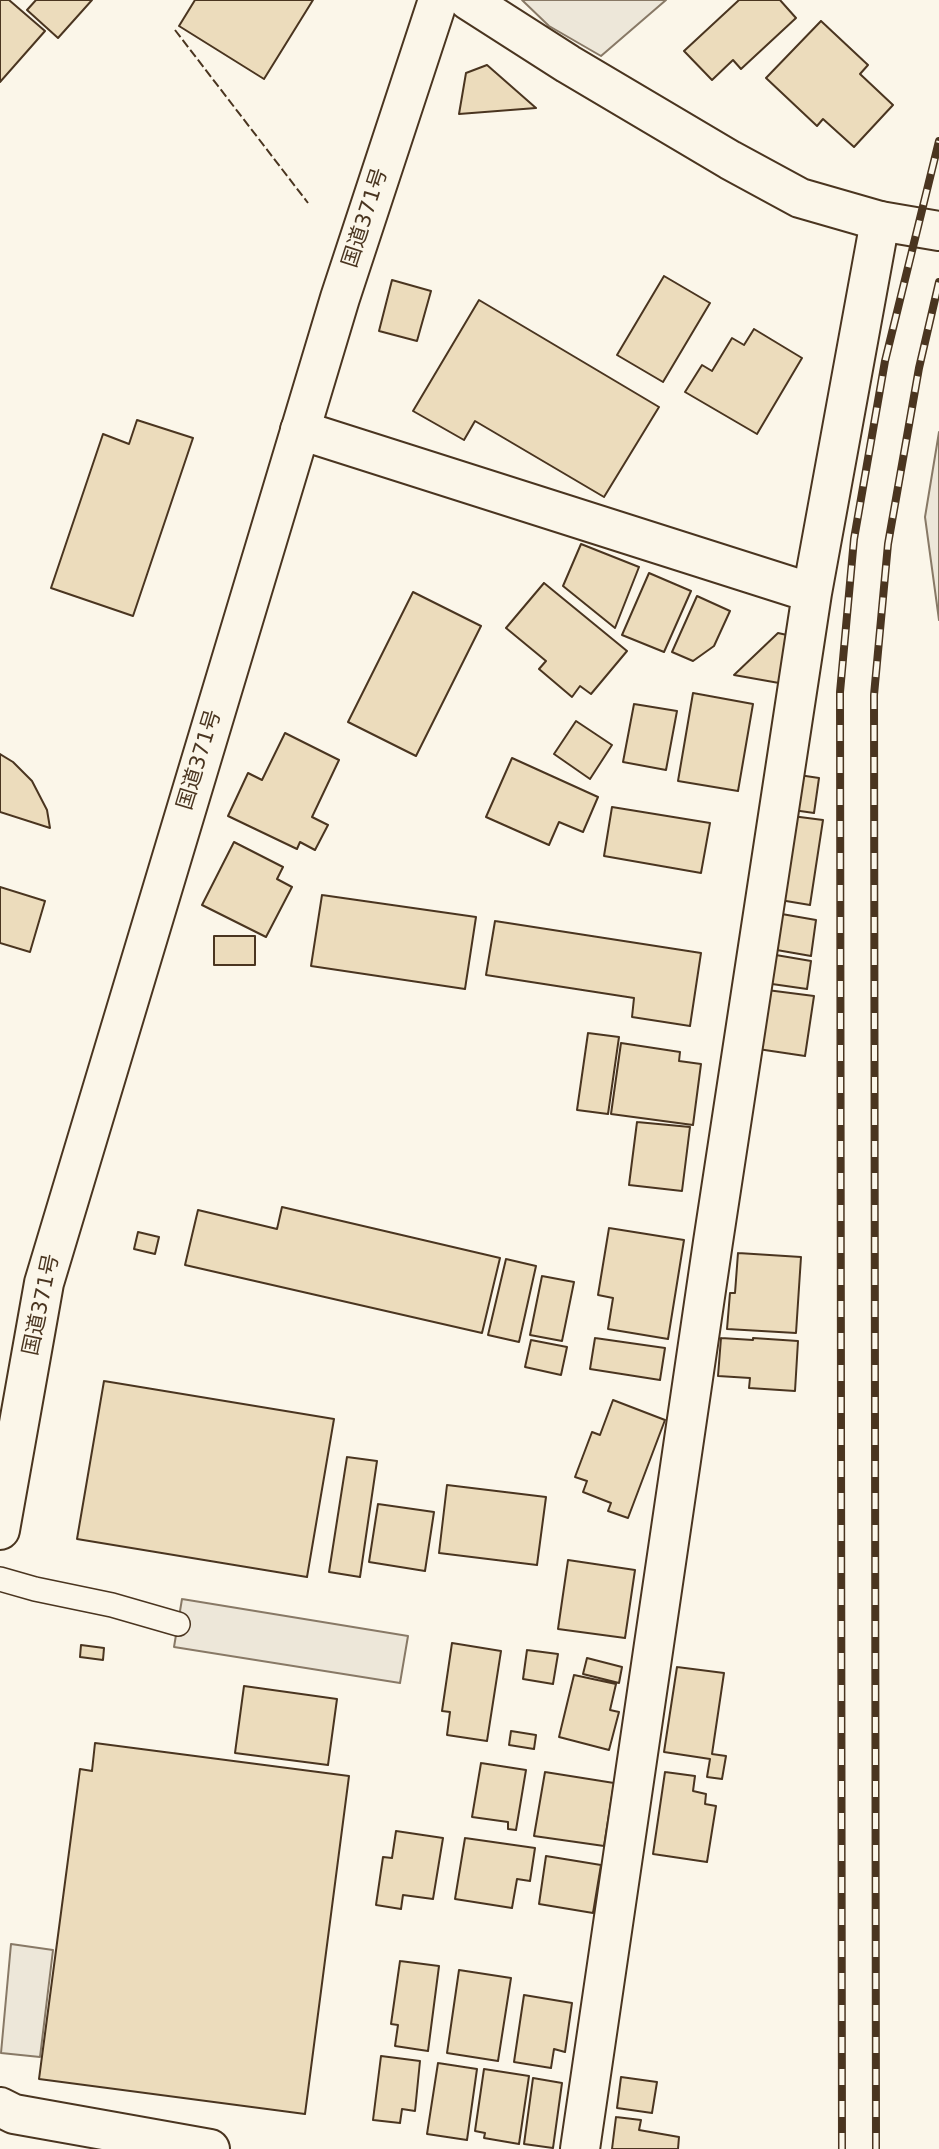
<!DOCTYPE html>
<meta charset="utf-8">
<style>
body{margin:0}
canvas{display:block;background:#fbf6e9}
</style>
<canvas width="939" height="2149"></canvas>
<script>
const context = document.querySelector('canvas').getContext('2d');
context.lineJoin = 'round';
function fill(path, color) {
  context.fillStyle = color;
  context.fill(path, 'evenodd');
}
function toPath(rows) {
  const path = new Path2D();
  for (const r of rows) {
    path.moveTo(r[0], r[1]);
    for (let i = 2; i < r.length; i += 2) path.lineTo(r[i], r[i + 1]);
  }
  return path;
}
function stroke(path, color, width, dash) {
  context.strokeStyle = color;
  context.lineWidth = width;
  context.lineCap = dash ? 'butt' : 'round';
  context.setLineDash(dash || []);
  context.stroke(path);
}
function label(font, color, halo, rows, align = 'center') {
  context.font = font + ' "DejaVu Sans","Noto Sans JP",sans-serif';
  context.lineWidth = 5;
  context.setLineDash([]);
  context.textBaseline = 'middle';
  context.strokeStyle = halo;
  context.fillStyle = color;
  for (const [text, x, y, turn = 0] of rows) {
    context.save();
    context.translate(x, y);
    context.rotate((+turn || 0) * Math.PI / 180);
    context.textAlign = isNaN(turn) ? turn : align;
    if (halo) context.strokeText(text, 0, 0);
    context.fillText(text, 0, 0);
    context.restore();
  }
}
const parking = toPath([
 [522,0,666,0,601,56,549,26,522,0],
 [939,432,939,620,925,517,939,432],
 [182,1599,408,1636,400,1683,174,1647,182,1599],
 [11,1944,53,1950,40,2057,1,2053,11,1944]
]);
fill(parking, '#ede7d9');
stroke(parking, '#887966', 2);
const building = toPath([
 [0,0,9,0,45,31,0,82,0,0],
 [36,0,92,0,58,38,27,10,36,0],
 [195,0,313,0,264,79,179,26,195,0],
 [739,0,780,0,796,18,741,69,733,60,712,80,684,51,739,0],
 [821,21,868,65,860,74,893,105,854,147,823,119,817,126,766,78,821,21],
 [487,65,536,108,459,114,466,73,487,65],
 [664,276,710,303,663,382,617,355,664,276],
 [392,280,431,291,417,341,379,331,392,280],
 [479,300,659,407,604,497,475,421,464,440,413,411,479,300],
 [754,329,802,358,757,434,685,392,702,365,712,371,732,338,744,345,754,329],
 [137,420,193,438,133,616,51,588,103,434,129,444,137,420],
 [581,544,639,567,615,628,563,586,581,544],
 [649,573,691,591,664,652,622,635,649,573],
 [544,583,627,651,591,694,580,686,572,697,539,669,546,661,506,628,544,583],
 [413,592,481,626,416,756,348,722,413,592],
 [697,596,730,611,714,646,693,661,672,652,697,596],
 [778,633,787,635,779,683,734,675,778,633],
 [693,693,753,704,738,791,678,781,693,693],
 [634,704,677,711,666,770,623,762,634,704],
 [576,721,612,745,590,779,554,754,576,721],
 [285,733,339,760,312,817,328,825,315,850,300,842,297,849,228,816,248,773,262,780,285,733],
 [0,754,13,762,32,781,47,810,50,828,0,812,0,754],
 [512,758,598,797,583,832,559,822,549,845,486,817,512,758],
 [799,775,819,778,814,813,793,810,799,775],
 [612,807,710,823,701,873,604,856,612,807],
 [792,816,823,820,810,905,780,900,792,816],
 [234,842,283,867,277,879,292,887,266,937,202,905,234,842],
 [0,887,45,901,30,952,0,943,0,887],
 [322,895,476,917,465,989,311,966,322,895],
 [776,913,816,920,811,956,771,949,776,913],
 [495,921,701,953,690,1026,632,1017,634,998,486,975,495,921],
 [214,936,255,936,255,965,214,965,214,936],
 [770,954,811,961,807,989,765,983,770,954],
 [767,990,814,996,805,1056,758,1049,767,990],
 [588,1033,619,1037,608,1114,577,1110,588,1033],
 [621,1043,680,1052,679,1061,701,1064,693,1125,611,1114,621,1043],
 [637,1122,690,1127,682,1191,629,1185,637,1122],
 [282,1207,500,1258,482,1333,185,1265,198,1210,277,1229,282,1207],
 [609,1228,684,1240,668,1339,608,1329,613,1298,598,1295,609,1228],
 [138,1232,159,1237,155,1254,134,1249,138,1232],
 [738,1253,801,1257,796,1333,727,1329,730,1293,735,1293,738,1253],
 [506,1259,536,1266,519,1342,488,1335,506,1259],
 [542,1276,574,1282,562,1341,530,1335,542,1276],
 [595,1338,665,1348,660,1380,590,1369,595,1338],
 [721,1338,753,1340,753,1338,798,1341,795,1391,749,1388,750,1378,718,1376,721,1338],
 [531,1340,567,1347,561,1375,525,1367,531,1340],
 [104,1381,334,1419,307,1577,77,1539,104,1381],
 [613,1400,665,1420,628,1518,608,1511,611,1503,583,1492,587,1481,575,1477,592,1432,600,1435,613,1400],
 [347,1457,377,1461,360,1577,329,1572,347,1457],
 [447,1485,546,1497,537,1565,439,1553,447,1485],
 [378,1504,434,1512,425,1571,369,1562,378,1504],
 [568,1560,635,1570,625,1638,558,1629,568,1560],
 [452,1643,501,1651,487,1741,447,1735,450,1712,442,1711,452,1643],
 [81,1645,104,1648,103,1660,80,1657,81,1645],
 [527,1650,558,1654,553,1684,523,1679,527,1650],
 [587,1658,622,1667,619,1683,583,1674,587,1658],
 [677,1667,724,1673,712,1754,726,1756,722,1779,707,1777,710,1759,664,1752,677,1667],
 [574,1675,616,1684,610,1710,619,1712,609,1750,559,1737,574,1675],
 [244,1686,337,1699,328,1765,235,1753,244,1686],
 [511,1731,536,1735,534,1749,509,1745,511,1731],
 [95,1743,349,1776,305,2114,39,2079,80,1769,92,1771,95,1743],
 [481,1763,526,1770,516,1830,508,1829,508,1822,472,1817,481,1763],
 [545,1772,614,1783,604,1846,534,1836,545,1772],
 [665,1772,695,1776,693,1791,706,1794,705,1804,716,1806,707,1862,653,1854,665,1772],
 [396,1831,443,1838,433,1899,403,1895,401,1909,376,1905,383,1857,392,1858,396,1831],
 [465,1838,535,1848,530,1881,517,1879,512,1908,455,1899,465,1838],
 [546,1856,601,1865,593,1913,539,1904,546,1856],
 [400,1961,439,1966,428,2051,395,2046,398,2025,391,2024,400,1961],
 [459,1970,511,1978,498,2061,447,2053,459,1970],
 [524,1995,572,2003,565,2052,554,2049,551,2068,514,2062,524,1995],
 [381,2056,420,2061,415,2111,402,2109,400,2123,373,2120,381,2056],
 [438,2063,477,2069,467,2140,427,2134,438,2063],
 [484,2069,529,2076,519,2144,484,2138,485,2133,475,2131,484,2069],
 [621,2077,657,2082,652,2113,617,2108,621,2077],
 [533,2078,562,2083,553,2148,524,2144,533,2078],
 [616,2117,641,2120,639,2130,679,2137,678,2149,612,2149,616,2117]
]);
fill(building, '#ecdcbc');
stroke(building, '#4a3520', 2);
const lane = toPath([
 [0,1579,35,1589,112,1605,178,1624]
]);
const street = toPath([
 [300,430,812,593],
 [0,2107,14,2114,210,2149],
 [580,2149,713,1242,812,593,880,221]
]);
const secondary = toPath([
 [468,0,568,64,730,160,800,198,880,221,939,231]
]);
const highway = toPath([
 [0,1530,44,1283,340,298,438,0]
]);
stroke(lane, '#4a3520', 26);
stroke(street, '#4a3520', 42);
stroke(secondary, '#4a3520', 42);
stroke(highway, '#4a3520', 42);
stroke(lane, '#fbf6e9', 23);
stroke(street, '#fbf6e9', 38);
stroke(secondary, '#fbf6e9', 38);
stroke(highway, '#fbf6e9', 38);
const rail = toPath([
 [842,2149,840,692,854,539,885,361,939,141],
 [876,2149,874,695,888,544,919,368,939,282]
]);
stroke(rail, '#4a3520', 8);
stroke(rail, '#fbf6e9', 5, [16]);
stroke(toPath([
 [175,30,308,203]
]), '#4a3520', 2, [9, 3.5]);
label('21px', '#4a3520', '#fbf6e9', [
 ["国道371号",366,218,-72],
 ["国道371号",200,760,-73],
 ["国道371号",42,1305,-78]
]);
</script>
